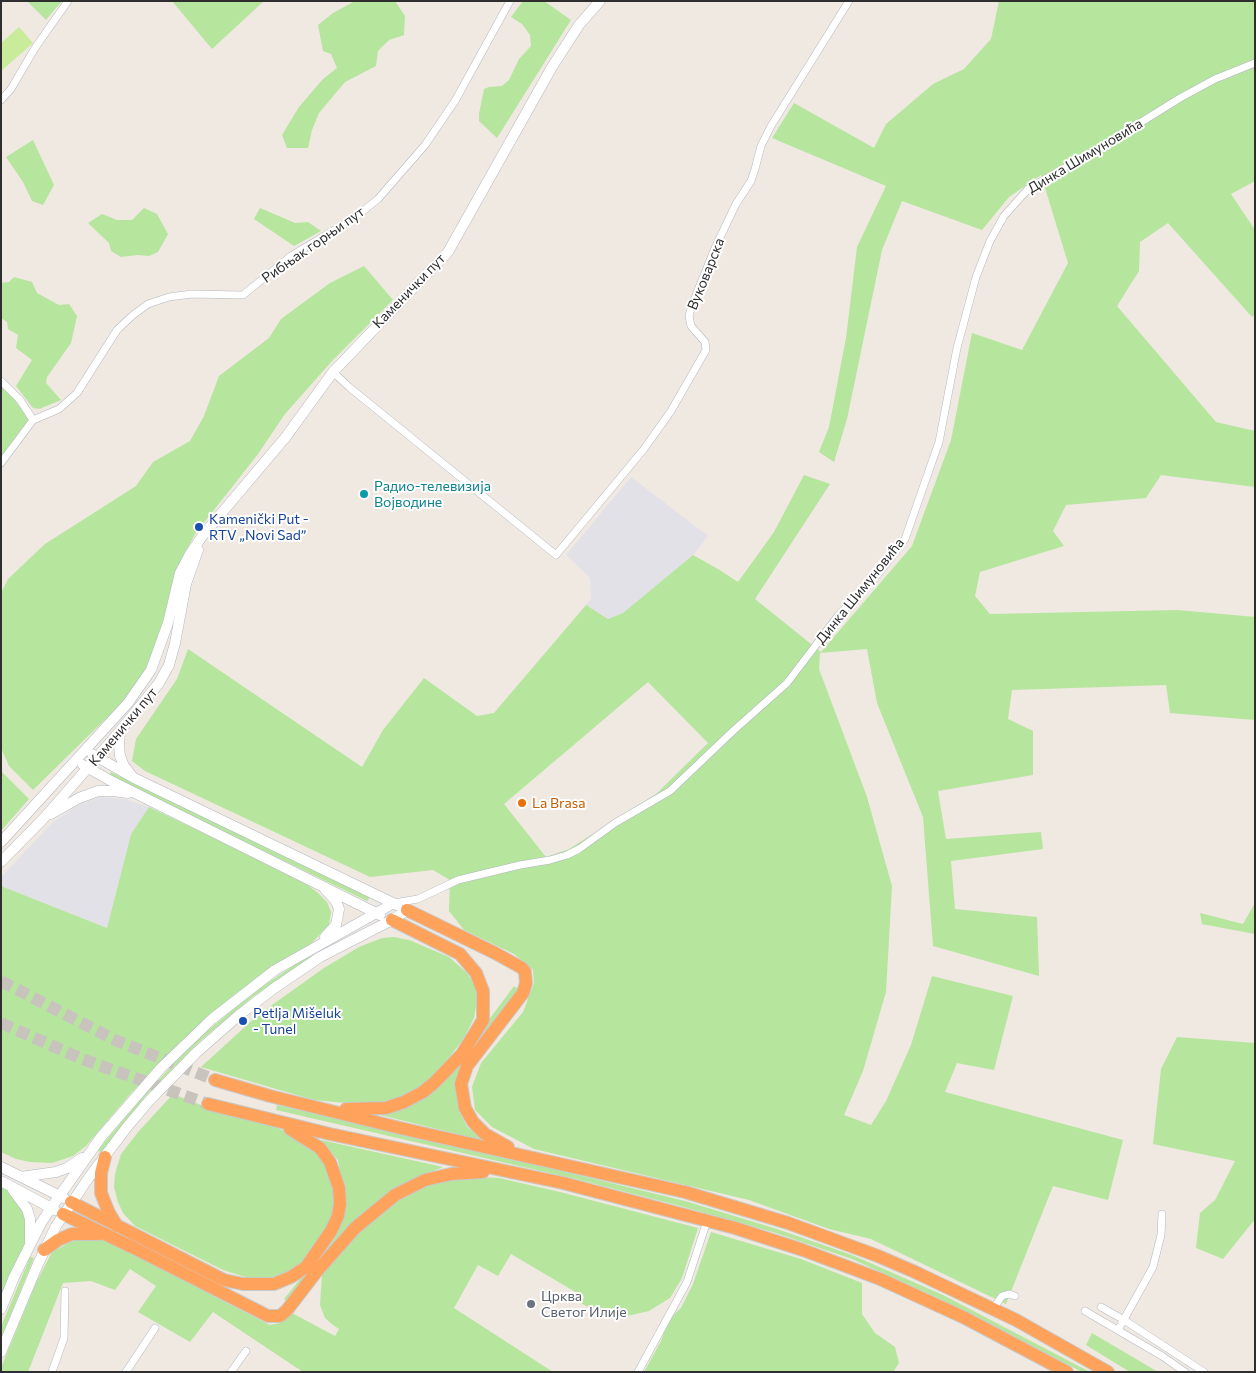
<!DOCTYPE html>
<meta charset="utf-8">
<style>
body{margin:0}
#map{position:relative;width:1256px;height:1373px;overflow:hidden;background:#efe9e1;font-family:Commissioner,sans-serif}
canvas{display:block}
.frame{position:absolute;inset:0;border:2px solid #2e2e2e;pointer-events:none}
</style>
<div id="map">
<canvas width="1256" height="1373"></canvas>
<div class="frame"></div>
</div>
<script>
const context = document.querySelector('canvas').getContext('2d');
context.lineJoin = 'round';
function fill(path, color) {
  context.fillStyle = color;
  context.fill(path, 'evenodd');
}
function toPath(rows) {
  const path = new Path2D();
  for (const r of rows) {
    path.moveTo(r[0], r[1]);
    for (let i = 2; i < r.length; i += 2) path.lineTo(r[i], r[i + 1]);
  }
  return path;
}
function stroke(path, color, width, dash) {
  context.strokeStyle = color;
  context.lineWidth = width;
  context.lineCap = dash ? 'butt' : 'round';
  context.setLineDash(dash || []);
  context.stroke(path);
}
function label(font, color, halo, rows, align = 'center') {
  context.font = font + ' Commissioner,sans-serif';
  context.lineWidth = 4;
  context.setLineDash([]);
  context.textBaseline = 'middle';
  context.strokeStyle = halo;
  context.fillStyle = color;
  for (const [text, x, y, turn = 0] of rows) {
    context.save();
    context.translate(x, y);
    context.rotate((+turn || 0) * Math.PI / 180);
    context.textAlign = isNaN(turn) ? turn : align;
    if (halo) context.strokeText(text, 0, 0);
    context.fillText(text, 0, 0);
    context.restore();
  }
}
fill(toPath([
 [631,477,708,536,693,555,623,613,608,619,586,605,591,598,590,578,566,555],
 [100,797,125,799,149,807,131,834,107,928,1,886,1,877,53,822,82,803]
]), '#e3e1e8');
fill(toPath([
 [27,1,62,1,46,20],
 [172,1,264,1,212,49],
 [355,1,395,1,405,16,404,35,389,40,378,51,376,66,345,82,319,113,312,130,308,148,287,148,282,135,299,107,323,79,337,68,331,54,323,51,318,25,333,13],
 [523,1,544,1,571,20,497,138,479,121,479,114,484,89,489,87,502,86,509,80,519,59,531,46,530,35,522,24,511,17],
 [999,1,1255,1,1255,181,1231,194,1255,230,1255,315,1252,317,1168,223,1140,242,1139,271,1117,306,1216,422,1255,431,1255,487,1161,475,1146,498,1066,505,1053,531,1064,546,980,572,975,596,990,614,1178,610,1255,617,1255,720,1170,713,1166,685,1012,690,1008,719,1033,731,1033,775,938,791,946,839,1041,832,1043,849,951,861,955,909,1037,917,1039,976,933,946,923,817,877,703,867,649,820,653,819,669,867,797,892,886,886,992,863,1071,844,1115,871,1125,886,1101,911,1045,932,976,1013,996,994,1070,957,1063,945,1092,1123,1140,1108,1200,1053,1186,1006,1304,871,1239,829,1229,749,1200,534,1149,492,1127,475,1110,472,1087,481,1063,523,1012,534,983,533,970,514,954,464,930,449,911,450,880,433,870,370,877,145,771,132,761,136,739,177,679,188,649,362,767,383,730,424,678,477,716,494,713,586,605,608,619,623,613,693,555,718,569,738,582,774,532,804,475,830,484,755,599,821,652,912,546,951,440,972,333,1022,350,1068,263,1041,175,1009,197,982,230,902,201,882,250,847,419,834,462,819,452,829,427,846,338,857,247,886,186,772,138,794,103,874,148,886,124,933,84,964,69,991,39],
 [648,682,708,743,656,794,569,849,546,857,504,804],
 [33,140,54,185,43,205,32,201,23,182,6,157],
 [144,208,157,214,168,234,158,252,149,256,138,255,121,257,111,251,109,243,88,223,102,214,117,220,132,220],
 [260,208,295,223,308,222,321,231,294,246,254,219],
 [364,266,393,300,332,361,285,414,258,454,195,534,176,570,174,584,151,666,129,696,33,790,9,766,1,748,1,593,8,579,45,544,136,486,153,462,190,441,204,416,219,376,269,338,281,319,330,283],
 [14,277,32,282,37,293,59,305,69,304,77,316,71,343,47,377,46,383,61,400,39,409,33,408,16,386,32,360,16,348,18,335,8,329,7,322,1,318,1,283,9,282],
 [1,386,14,399,29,420,1,457],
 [1,771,29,799,1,831],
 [111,772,370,897,367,901,109,776],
 [149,807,301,880,318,893,327,902,331,912,329,925,308,947,181,1044,132,1092,86,1146,73,1156,52,1163,30,1162,16,1159,1,1152,1,886,107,928,131,834],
 [1255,903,1255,934,1202,924,1200,913,1243,924],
 [394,937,409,940,449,957,466,972,475,985,477,1001,474,1018,464,1038,442,1067,419,1088,405,1096,385,1102,356,1104,314,1100,201,1067,258,1015,324,968,359,947,382,938],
 [326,944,328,946,254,996,200,1041,145,1097,101,1153,98,1150,143,1096,198,1039,251,994],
 [514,986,518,989,460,1065,455,1089,459,1111,467,1127,486,1141,376,1114,417,1101,438,1088],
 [1177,1037,1255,1043,1255,1219,1223,1259,1196,1248,1200,1213,1215,1200,1235,1161,1153,1144,1161,1069],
 [173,1094,211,1109,262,1122,295,1135,318,1152,332,1179,336,1204,328,1228,303,1264,273,1279,258,1280,242,1276,223,1270,135,1226,123,1213,118,1202,114,1187,115,1174,121,1154,139,1131],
 [277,1105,496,1155,685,1201,777,1229,852,1255,943,1295,1090,1372,1082,1372,942,1300,852,1259,776,1233,684,1207,580,1180,276,1110],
 [321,1140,443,1167,394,1188,365,1211,340,1238,288,1302,284,1299,335,1236,342,1182,338,1160],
 [479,1177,499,1178,560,1192,698,1228,682,1278,670,1298,649,1311,627,1316,590,1308,581,1303,584,1297,511,1254,498,1276,478,1265,454,1308,553,1372,303,1372,213,1312,190,1342,138,1312,156,1286,130,1269,115,1290,91,1281,63,1283,28,1372,1,1372,1,1368,35,1285,52,1252,76,1239,85,1237,114,1241,219,1299,270,1325,280,1323,292,1313,335,1336,339,1329,333,1325,325,1318,320,1305,322,1275,360,1230,398,1200,428,1185,453,1179],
 [1,1184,25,1209,27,1246,1,1298],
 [711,1232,801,1259,862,1283,862,1314,875,1333,895,1347,899,1363,893,1372,644,1372,661,1341,669,1319,681,1308,693,1284],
 [30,1257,34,1258,1,1338,1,1327],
 [1092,1333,1131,1356,1158,1372,1130,1372,1086,1345]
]), '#b6e59e');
fill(toPath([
 [19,27,33,43,1,71,1,43]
]), '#c9ec9a');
stroke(toPath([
 [1,981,115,1040,215,1080],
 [1,1023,82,1059,208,1104]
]), '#c8c4bd', 12, [12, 6]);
const street = toPath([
 [1,100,11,89,35,48,68,1],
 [333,372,349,387,556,555,644,449,671,411,706,350,705,342,691,326,689,316,692,305,715,248,736,204,751,181,755,169,761,146,771,126,849,1],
 [1,381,20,400,33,420],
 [1,463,33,420,59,409,77,393,117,330,133,315,148,304,169,297,192,294,243,295,291,256,353,219,378,199,425,145,455,101,510,1],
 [394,903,418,899,458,880,520,865,550,860,567,855,579,849,615,823,670,791,733,731,787,683,838,616,878,574,905,539,939,442,957,348,976,277,990,241,1004,216,1028,189,1098,149,1180,98,1215,79,1255,63],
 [1101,1307,1124,1320,1204,1372],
 [993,1309,1002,1296,1009,1294,1015,1296],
 [1085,1311,1162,1356,1185,1372],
 [1118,1330,1153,1267,1161,1235,1162,1214],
 [52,1372,64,1338,65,1291],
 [126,1372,155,1328],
 [231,1372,246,1351],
 [638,1372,687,1282,707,1221]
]);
const secondary = toPath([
 [120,731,119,746,120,756,124,766,132,776],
 [92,754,134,778,397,905],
 [83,765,113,782,380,915],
 [51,814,79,798,98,791,113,791,128,793],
 [1,842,128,703,151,670,168,623,180,573,190,554,203,535,285,438,333,372,448,252,552,67,579,25,600,1],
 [1,862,44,818,120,731,159,683,169,665,175,643,186,584,198,550],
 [325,889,336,901,339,909,336,925,325,937],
 [1,1167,64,1198],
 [21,1177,56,1172,67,1168,82,1158],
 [1,1181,55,1210],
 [13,1190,27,1209,30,1219,30,1241],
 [1,1309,14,1277,41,1223,51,1208,101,1137,161,1068,212,1019,275,970,394,903],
 [1,1352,38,1264,56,1226,90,1176,127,1127,149,1101,197,1052,238,1016,273,989,320,957,392,920,407,910]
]);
const highway = toPath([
 [407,910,495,953,522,968,525,972,526,983,523,993,467,1066,461,1084,465,1108,473,1122,485,1134,508,1147],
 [215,1080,270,1096,400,1128,685,1192,788,1223,878,1256,915,1272,1016,1320,1108,1372],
 [208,1104,330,1134,563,1183,735,1228,803,1250,880,1279,965,1318,1067,1372],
 [346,1109,386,1108,404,1102,423,1092,434,1083,462,1054,483,1020,483,991,476,973,460,954,392,920],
 [105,1157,101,1173,101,1193,109,1213,117,1226],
 [71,1202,224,1280,243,1284,274,1284,291,1277,306,1267,331,1231,338,1216,340,1204,339,1188,330,1162,320,1148,290,1129],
 [63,1214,134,1248,268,1316,280,1316,287,1310,317,1271,355,1228,395,1195,425,1180,451,1174,483,1172],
 [44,1250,58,1240,72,1234,99,1234]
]);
stroke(street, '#b4b7c1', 8);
stroke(secondary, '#b4b7c1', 11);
stroke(highway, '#c9c9c9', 14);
stroke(street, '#fff', 7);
stroke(secondary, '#fff', 10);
stroke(highway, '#ffa35c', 12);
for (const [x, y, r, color] of [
 [364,494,5,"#0f9aa8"],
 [199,527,5,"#1a4fb4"],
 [522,803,5,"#e8710a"],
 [243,1021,5,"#1a4fb4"],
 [531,1304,5,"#6b7280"]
]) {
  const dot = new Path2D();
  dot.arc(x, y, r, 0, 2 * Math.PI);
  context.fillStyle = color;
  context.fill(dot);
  stroke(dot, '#fff', 2);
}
label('14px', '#2e2e2e', '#fff', [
 ["Динка Шимуновића",1085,156,-31],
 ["Рибњак горњи пут",313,245,-35],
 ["Вуковарска",706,274,-68],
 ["Каменички пут",409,291,-46],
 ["Динка Шимуновића",860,591,-51],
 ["Каменички пут",123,727,-50]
]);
label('14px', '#0d838f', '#fff', [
 ["Радио-телевизија",374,486],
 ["Војводине",374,502]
], 'left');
label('14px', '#164399', '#fff', [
 ["Kamenički Put -",209,519],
 ["RTV „Novi Sad”",209,535],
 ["Petlja Mišeluk",253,1013],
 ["- Tunel",253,1029]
], 'left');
label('14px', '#c56008', '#fff', [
 ["La Brasa",532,803]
], 'left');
label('14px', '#5b616d', '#fff', [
 ["Црква",541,1296],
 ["Светог Илије",541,1312]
], 'left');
</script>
